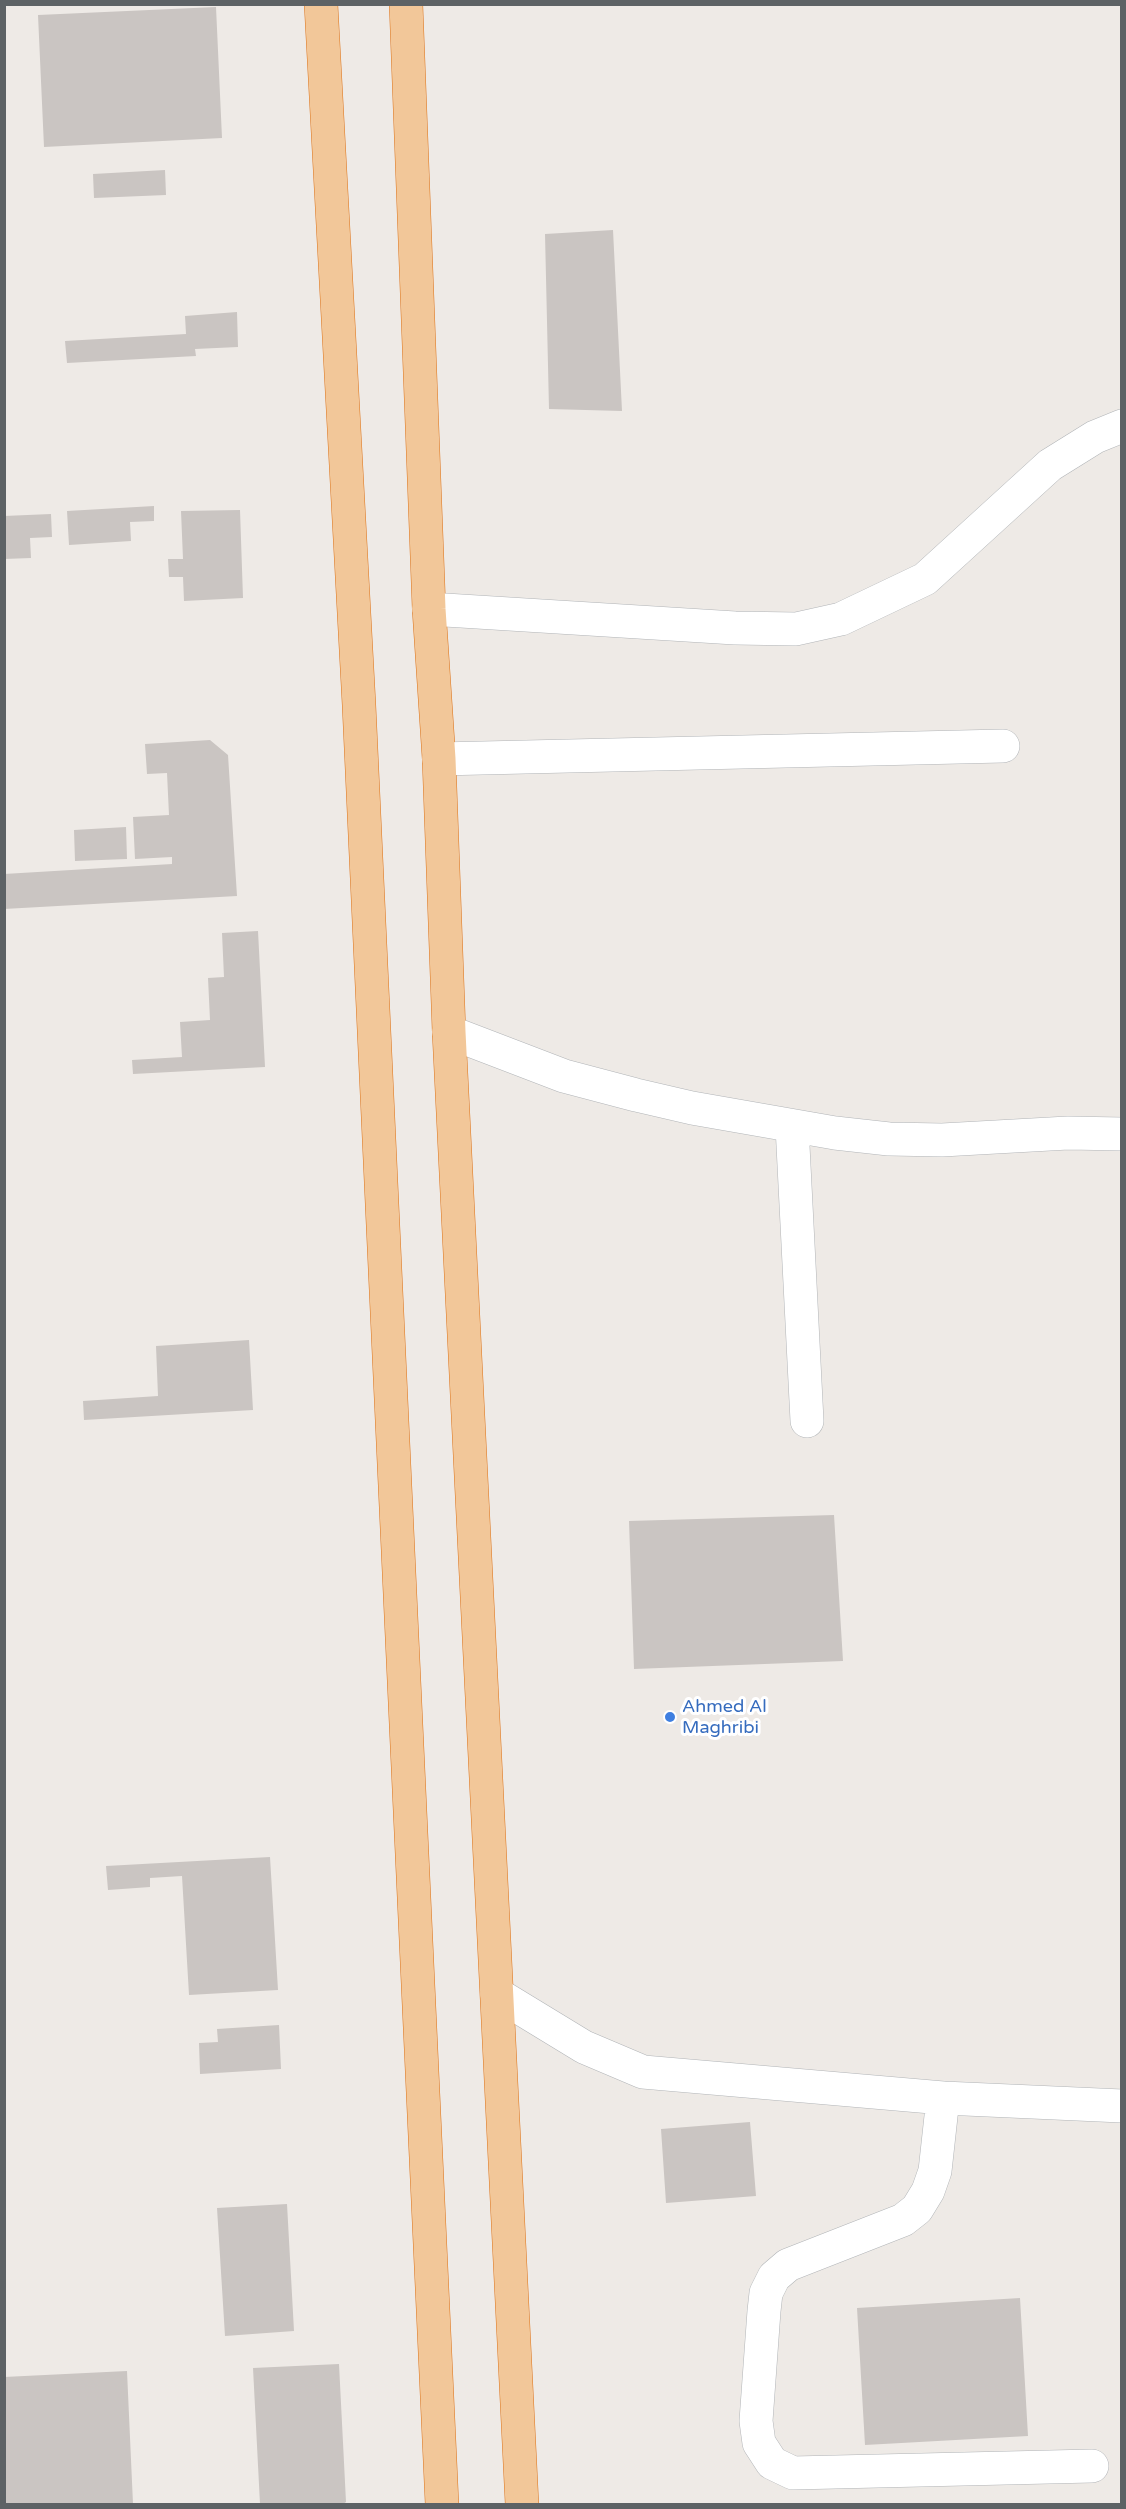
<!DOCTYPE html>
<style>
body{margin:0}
#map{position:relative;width:1126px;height:2509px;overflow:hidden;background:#eeeae6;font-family:"Varela Round",sans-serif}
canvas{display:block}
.frame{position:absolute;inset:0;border:6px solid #5d6265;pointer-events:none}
</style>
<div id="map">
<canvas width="1126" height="2509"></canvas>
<div class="frame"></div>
</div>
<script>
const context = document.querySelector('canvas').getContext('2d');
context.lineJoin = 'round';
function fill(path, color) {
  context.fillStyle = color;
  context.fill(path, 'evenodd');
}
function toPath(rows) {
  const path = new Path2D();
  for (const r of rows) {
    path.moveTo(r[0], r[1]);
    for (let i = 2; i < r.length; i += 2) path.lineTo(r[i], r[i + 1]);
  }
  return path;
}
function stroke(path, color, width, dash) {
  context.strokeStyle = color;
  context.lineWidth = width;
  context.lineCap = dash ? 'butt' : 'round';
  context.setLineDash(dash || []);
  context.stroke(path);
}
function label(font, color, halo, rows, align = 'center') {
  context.font = font + ' "Varela Round",sans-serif';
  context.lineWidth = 6;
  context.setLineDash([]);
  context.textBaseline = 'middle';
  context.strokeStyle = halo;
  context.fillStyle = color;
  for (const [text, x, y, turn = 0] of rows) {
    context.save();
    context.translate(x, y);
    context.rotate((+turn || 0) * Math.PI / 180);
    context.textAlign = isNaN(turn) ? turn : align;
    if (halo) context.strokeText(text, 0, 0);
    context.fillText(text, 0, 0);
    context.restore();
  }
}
fill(toPath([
 [216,7,222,138,44,147,38,15],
 [165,170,166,195,94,198,93,174],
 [613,230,622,411,549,409,545,234],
 [237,312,238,347,195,349,196,356,67,363,65,341,186,334,185,316],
 [154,506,154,521,130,522,131,541,69,545,67,511],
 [240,510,243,598,184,601,183,577,169,577,168,559,183,559,181,511],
 [51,514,52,537,30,538,31,558,4,559,4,516],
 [210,740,228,755,237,896,4,909,4,874,172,864,172,857,135,859,133,817,169,815,167,773,147,774,145,744],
 [126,827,127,859,75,861,74,830],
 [258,931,265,1067,133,1074,132,1060,182,1057,180,1022,210,1020,208,978,224,977,222,933],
 [249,1340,253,1410,84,1420,83,1401,158,1396,156,1346],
 [834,1515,843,1661,634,1669,629,1521],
 [270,1857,278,1990,189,1995,182,1876,150,1878,150,1887,108,1890,106,1866],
 [279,2025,281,2069,200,2074,199,2043,218,2042,217,2029],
 [750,2122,756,2196,666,2203,661,2129],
 [287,2204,294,2331,225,2336,217,2208],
 [1020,2298,1028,2436,865,2445,857,2308],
 [339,2364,346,2502,343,2504,260,2504,253,2368],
 [127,2371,133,2504,4,2504,4,2377]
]), '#cac5c2');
const minor = toPath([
 [429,609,735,628,796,629,841,619,925,579,1050,465,1095,437,1122,426],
 [439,759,1003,746],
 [449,1032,564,1076,636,1095,692,1108,835,1133,889,1139,942,1140,1068,1133,1122,1134],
 [792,1126,807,1421],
 [497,1994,584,2047,643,2072,943,2098,1122,2106],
 [943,2098,935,2171,928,2191,917,2209,903,2220,788,2265,774,2277,766,2293,764,2311,756,2421,759,2443,772,2463,793,2473,1092,2466]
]);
const highway = toPath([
 [321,4,359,705,442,2504],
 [406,4,429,609,439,759,449,1032,522,2504]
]);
stroke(minor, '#b1b4b7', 34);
stroke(highway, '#dc7218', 34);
stroke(minor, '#fff', 33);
stroke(highway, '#f2c799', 33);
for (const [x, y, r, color] of [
 [670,1717,6,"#3f7fe0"]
]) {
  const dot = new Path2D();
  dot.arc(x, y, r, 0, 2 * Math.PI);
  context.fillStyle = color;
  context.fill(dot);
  stroke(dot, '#fff', 2);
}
label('18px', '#366cbe', '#fff', [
 ["Ahmed Al",682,1707],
 ["Maghribi",682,1728]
], 'left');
</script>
